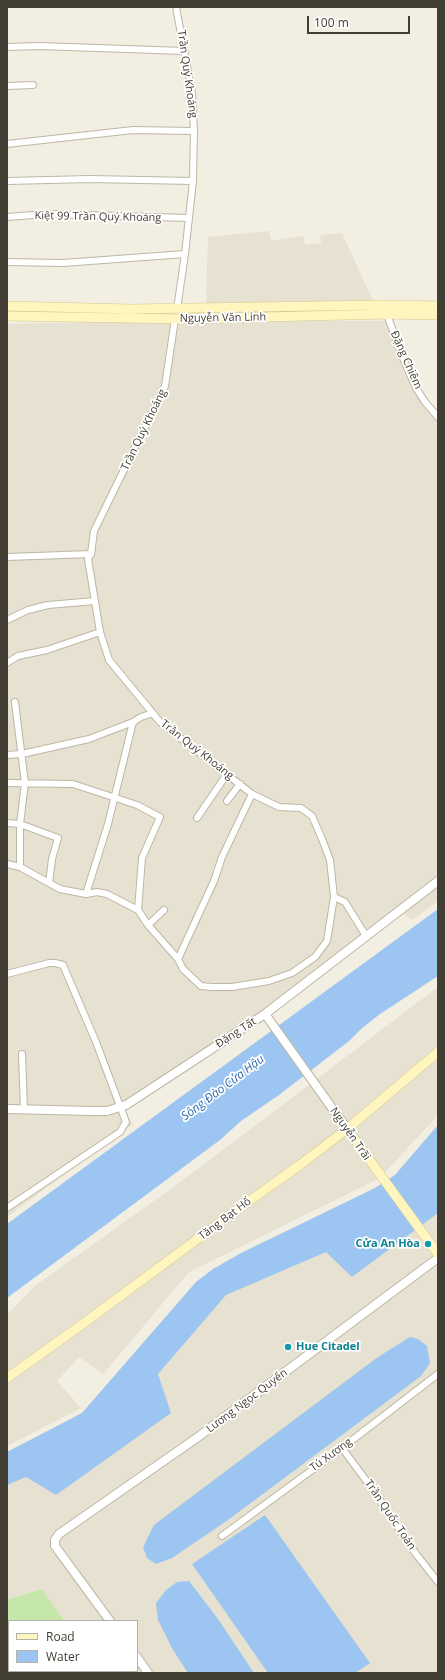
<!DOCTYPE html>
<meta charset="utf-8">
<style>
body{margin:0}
#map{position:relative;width:445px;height:1680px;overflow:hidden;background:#f2eee2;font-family:"Open Sans",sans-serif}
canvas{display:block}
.frame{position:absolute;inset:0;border:8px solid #433e33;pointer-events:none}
.legend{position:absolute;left:8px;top:1620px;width:130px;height:52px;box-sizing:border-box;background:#fff;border:1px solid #b4b2ad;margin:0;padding:5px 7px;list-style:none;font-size:12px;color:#433e33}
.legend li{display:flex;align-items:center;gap:8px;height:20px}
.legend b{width:20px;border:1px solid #b4b2ad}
.scale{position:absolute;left:307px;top:16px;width:103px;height:18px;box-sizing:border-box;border:2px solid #433e33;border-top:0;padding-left:5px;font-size:12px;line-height:14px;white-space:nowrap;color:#433e33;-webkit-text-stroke:3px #fff;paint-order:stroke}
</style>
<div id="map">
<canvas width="445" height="1680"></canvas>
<div class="frame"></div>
<ul class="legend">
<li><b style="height:5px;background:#fff6bf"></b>Road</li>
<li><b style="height:11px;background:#9cc6f1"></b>Water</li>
</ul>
<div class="scale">100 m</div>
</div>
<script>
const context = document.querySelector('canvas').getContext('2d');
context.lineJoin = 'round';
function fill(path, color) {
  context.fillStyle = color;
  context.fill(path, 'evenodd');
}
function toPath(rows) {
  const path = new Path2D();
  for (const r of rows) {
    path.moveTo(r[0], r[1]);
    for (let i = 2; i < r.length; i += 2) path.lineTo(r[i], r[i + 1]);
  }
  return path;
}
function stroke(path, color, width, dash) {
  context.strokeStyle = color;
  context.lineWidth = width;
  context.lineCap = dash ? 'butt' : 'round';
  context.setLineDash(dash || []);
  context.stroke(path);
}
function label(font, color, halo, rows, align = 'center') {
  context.font = font + ' "Open Sans",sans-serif';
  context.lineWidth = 3.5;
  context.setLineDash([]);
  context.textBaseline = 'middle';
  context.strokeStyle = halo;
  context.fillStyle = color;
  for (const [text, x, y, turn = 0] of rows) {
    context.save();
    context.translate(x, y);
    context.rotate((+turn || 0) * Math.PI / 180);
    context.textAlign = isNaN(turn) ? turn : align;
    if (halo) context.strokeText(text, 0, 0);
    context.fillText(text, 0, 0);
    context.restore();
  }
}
fill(toPath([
 [269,231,271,241,303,236,305,245,321,243,320,235,342,233,373,301,206,306,208,237],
 [190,320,388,321,416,388,438,417,438,901,412,920,403,914,123,1111,133,1124,7,1217,7,324],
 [438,987,438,1115,380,1178,189,1272,103,1374,79,1357,57,1381,81,1408,7,1446,7,1315,36,1285,186,1178],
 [438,1125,438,1673,43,1673,42,1671,137,1671,137,1621,9,1621,9,1636,7,1634,7,1452,82,1413,196,1282,213,1269,375,1188,395,1175]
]), '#e6e1d0');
fill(toPath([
 [42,1589,64,1621,9,1621,9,1636,7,1634,7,1600],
 [42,1671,100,1671,102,1673,43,1673]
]), '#c5e7a9');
fill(toPath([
 [438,909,438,976,380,1014,361,1029,349,1041,279,1095,241,1121,220,1140,7,1298,7,1224],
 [438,1125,438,1213,352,1277,326,1252,226,1295,158,1374,171,1413,56,1495,26,1477,7,1485,7,1452,82,1413,196,1282,213,1269,241,1253,375,1188,395,1175],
 [410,1337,418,1339,427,1346,430,1363,421,1376,228,1520,172,1558,156,1564,147,1558,143,1547,154,1525,378,1357],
 [265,1515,370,1663,355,1673,268,1673,192,1564],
 [189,1581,218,1619,254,1673,188,1673,173,1650,158,1620,156,1603,166,1590,177,1582]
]), '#9cc6f1');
const minor = toPath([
 [176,7,192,93,194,131,193,181,185,254,177,309],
 [7,47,39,46,184,51],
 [7,86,33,85],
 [7,144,133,130,194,131],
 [7,181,90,179,193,181],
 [7,217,47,214,189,218],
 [7,262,63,263,185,254],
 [386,312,403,358,416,388,425,402,438,417],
 [175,319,165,386,94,531,91,554,88,559,100,632,109,660,160,722,252,794,279,807,301,808,312,816,322,839,330,860,334,897,345,902,366,936],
 [7,557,91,554],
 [7,620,28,610,48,605,95,601],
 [7,663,18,656,47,650,100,632],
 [15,702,25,783,20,824,20,867],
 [7,755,22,754,89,739,133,722,141,717,153,713],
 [7,783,73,784,137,805,160,817,142,858,138,910],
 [227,801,240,784],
 [197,818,227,774],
 [7,823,20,824,58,838,52,859,49,883],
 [7,864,20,867,60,889,86,894,97,892,107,894,138,910,148,925,178,959,183,969,201,986,212,987,232,987,269,981,292,973,315,957,327,941,334,897],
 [86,894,108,824,133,722],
 [148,925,164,910],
 [178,959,214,881,222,857,252,794],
 [7,974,49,963,55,963,63,965,96,1042,126,1122,120,1132,7,1208],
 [22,1054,24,1110],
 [342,1448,371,1487,416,1554,438,1582],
 [222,1536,342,1448,438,1374]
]);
const tertiary = toPath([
 [265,1014,347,1129],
 [7,1109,92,1111,107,1111,126,1105,265,1014,438,881],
 [110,1621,55,1546,55,1540,59,1534,198,1437,438,1258],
 [137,1657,148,1673]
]);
const secondary = toPath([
 [7,306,131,309,380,305,438,306],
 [7,316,183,319,387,314,438,315],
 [347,1129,438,1254],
 [7,1378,84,1323,234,1212,301,1164,347,1129,438,1052]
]);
stroke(minor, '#bdb7a5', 8);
stroke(tertiary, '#bdb7a5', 10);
stroke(secondary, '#d3c890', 10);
stroke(minor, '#fff', 6);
stroke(tertiary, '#fff', 8);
stroke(secondary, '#fff6bf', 9);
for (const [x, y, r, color] of [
 [428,1244,4,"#0f9aa8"],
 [288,1347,4,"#0f9aa8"]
]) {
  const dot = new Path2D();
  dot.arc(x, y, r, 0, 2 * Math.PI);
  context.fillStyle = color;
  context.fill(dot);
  stroke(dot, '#fff', 1.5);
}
label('11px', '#433e33', '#fff', [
 ["Trần Quý Khoáng",187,74,82],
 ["Kiệt 99 Trần Quý Khoáng",98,217,1],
 ["Nguyễn Văn Linh",223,318,-1],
 ["Đặng Chiêm",406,360,66],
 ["Trần Quý Khoáng",144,430,-64],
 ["Trần Quý Khoáng",197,750,38],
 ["Đặng Tất",236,1033,-33],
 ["Nguyễn Trãi",350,1134,55],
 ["Tăng Bạt Hổ",225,1219,-37],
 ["Lương Ngọc Quyến",247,1401,-37],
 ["Tú Xương",331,1455,-36],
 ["Trần Quốc Toản",390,1515,56]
]);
label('bold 11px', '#0d838f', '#fff', [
 ["Cửa An Hòa",420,1244],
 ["Hue Citadel",296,1347,"left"]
], 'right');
label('italic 12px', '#2b6ab0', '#fff', [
 ["Sông Đào Cửa Hậu",223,1088,-37]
]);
</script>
